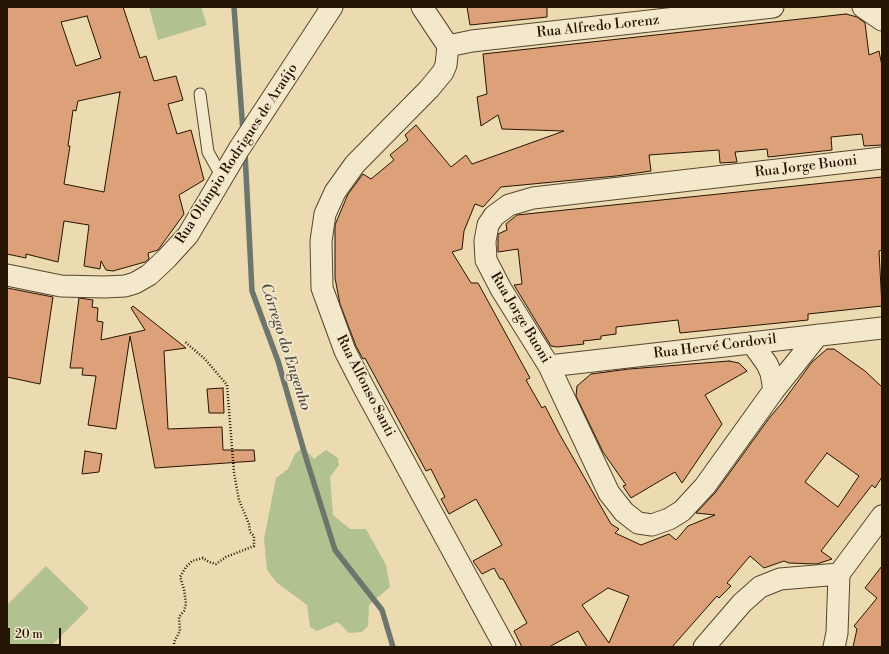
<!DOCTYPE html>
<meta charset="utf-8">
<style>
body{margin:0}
#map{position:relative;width:889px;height:654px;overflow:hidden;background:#ecdab0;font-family:"Libre Bodoni",serif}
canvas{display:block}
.frame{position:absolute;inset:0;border:8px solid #261402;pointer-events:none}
.scale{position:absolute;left:8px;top:628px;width:53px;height:18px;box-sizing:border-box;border:2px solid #261402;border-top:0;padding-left:5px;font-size:12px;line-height:14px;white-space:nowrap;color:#261402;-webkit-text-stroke:3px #f3e7cc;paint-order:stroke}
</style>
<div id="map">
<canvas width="889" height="654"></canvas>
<div class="frame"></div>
<div class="scale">20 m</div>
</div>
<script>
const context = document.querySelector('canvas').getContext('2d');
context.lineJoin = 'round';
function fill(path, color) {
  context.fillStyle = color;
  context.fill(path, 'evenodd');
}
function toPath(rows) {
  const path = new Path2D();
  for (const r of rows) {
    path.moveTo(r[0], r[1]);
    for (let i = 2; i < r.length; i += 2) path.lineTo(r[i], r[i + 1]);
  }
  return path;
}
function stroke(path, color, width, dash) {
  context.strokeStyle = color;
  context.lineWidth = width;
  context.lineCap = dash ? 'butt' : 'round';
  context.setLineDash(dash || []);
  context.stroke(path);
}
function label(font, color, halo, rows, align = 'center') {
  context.font = font + ' "Libre Bodoni",serif';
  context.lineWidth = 3.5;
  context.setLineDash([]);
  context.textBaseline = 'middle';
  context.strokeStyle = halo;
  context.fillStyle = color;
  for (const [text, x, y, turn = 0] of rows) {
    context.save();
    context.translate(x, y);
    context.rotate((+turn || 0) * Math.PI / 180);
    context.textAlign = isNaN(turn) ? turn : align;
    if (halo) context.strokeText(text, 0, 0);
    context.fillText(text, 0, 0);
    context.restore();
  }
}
fill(toPath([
 [149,7,201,7,207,25,158,40],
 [303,447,314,459,326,450,338,458,339,465,330,477,333,515,350,529,366,529,386,565,390,587,369,605,368,626,362,632,349,633,338,622,317,631,310,627,307,605,276,582,267,570,264,539,276,478,288,469,295,454],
 [46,566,89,608,50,647,7,647,7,605]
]), '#b2c190');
stroke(toPath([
 [234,7,243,132],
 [245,153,252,291,278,361,306,458,335,550,382,610,393,647]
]), '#6d766d', 5.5);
const building = toPath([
 [7,7,123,7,140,58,146,56,154,81,176,76,183,100,168,104,177,134,191,130,204,180,179,195,184,214,158,250,148,253,149,259,145,262,113,271,106,270,101,261,100,269,84,266,89,225,64,221,58,262,26,254,26,258,7,254,7,7],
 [87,16,101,58,76,66,61,22,87,16],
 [120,92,104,192,64,184,70,146,68,146,73,110,76,111,78,101,120,92],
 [467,7,547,7,547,17,470,25,467,7],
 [846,14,857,17,865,23,869,55,879,51,882,66,882,145,864,146,862,134,831,137,832,150,768,157,767,149,735,152,737,162,720,163,719,150,649,155,651,171,616,176,501,187,483,207,475,204,464,231,462,249,452,252,471,283,478,283,530,378,526,380,542,408,545,406,560,435,611,524,619,529,615,533,641,545,669,534,676,540,688,526,715,515,696,513,715,493,770,417,782,403,812,362,827,349,834,349,865,371,882,387,882,477,875,488,872,485,821,551,832,559,817,564,789,563,784,561,764,568,750,556,727,583,731,586,719,598,717,596,672,647,587,647,578,631,549,647,522,647,514,631,527,623,503,579,500,579,494,568,482,574,473,561,502,545,476,499,449,514,441,499,445,497,431,469,426,471,365,358,363,359,356,346,340,304,335,278,335,225,348,194,363,174,371,179,394,160,390,155,408,140,405,135,416,125,451,167,466,155,472,164,564,131,502,129,498,115,481,126,477,97,487,94,483,54,846,14],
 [827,453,859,476,838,507,805,482,827,453],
 [608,588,629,596,609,643,582,605,608,588],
 [882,177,882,250,879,251,882,306,808,314,808,320,680,333,678,320,616,327,616,334,601,336,601,339,583,341,584,344,557,347,551,346,514,285,522,284,518,249,498,252,498,234,507,230,506,224,517,215,882,177],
 [7,288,53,297,40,384,7,377,7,288],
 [79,298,93,300,92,307,98,308,97,321,103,322,101,340,145,330,131,308,133,306,186,348,164,351,168,429,222,427,223,450,254,450,255,461,155,468,130,336,116,429,88,425,96,376,82,375,83,368,70,368,79,298],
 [729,361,739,363,747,371,705,395,722,424,682,483,675,472,631,498,623,486,626,485,603,452,576,396,577,386,591,374,629,369,729,361],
 [223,388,224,413,209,413,207,389,223,388],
 [85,451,102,454,99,472,82,474,85,451],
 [882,566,882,647,853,647,857,629,854,626,877,598,865,588,882,566]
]);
fill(building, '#dda179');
stroke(building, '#261402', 1);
const lane = toPath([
 [200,94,208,152,222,177]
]);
const street = toPath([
 [422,7,448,46,446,65,443,72,429,89,355,164,335,192,325,214,321,241,322,288,345,351,364,388,505,647],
 [863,7,882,20],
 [448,46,472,41,773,7],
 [7,275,61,286,104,287,125,286,135,283,149,275,167,258,188,235,239,149,332,7],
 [818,335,774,390,705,486,682,511,669,519,652,525,638,523,624,512,609,493,549,366,501,289,486,260,485,241,488,225,494,216,509,205,533,198,882,158],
 [752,343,767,364,771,373,774,390],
 [549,366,882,328],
 [839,574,882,516],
 [704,647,742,603,760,587,780,579,839,574,837,633,834,647]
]);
stroke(lane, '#58462e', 13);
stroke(street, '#58462e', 23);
stroke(toPath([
 [174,647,174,642,180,631,179,617,184,611,186,604,184,589,180,577,186,567,192,561,203,558,209,562,216,564,226,557,254,546,254,536,250,532,249,524,239,500,234,473,227,385,205,359,184,341]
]), '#261402', 2.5, [1, 2]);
stroke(lane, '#f3e7cc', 11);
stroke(street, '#f3e7cc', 21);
label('14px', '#261402', '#f3e7cc', [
 ["Rua Alfredo Lorenz",598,27,-6],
 ["Rua Olímpio Rodrigues de Araújo",237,154,-57],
 ["Rua Jorge Buoni",806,167,-7],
 ["Rua Jorge Buoni",520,318,59],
 ["Rua Hervé Cordovil",715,347,-7],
 ["Rua Alfonso Santi",365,386,63]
]);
label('italic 15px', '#4f4d41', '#f3e7cc', [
 ["Córrego do Engenho",285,347,72]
]);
</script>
